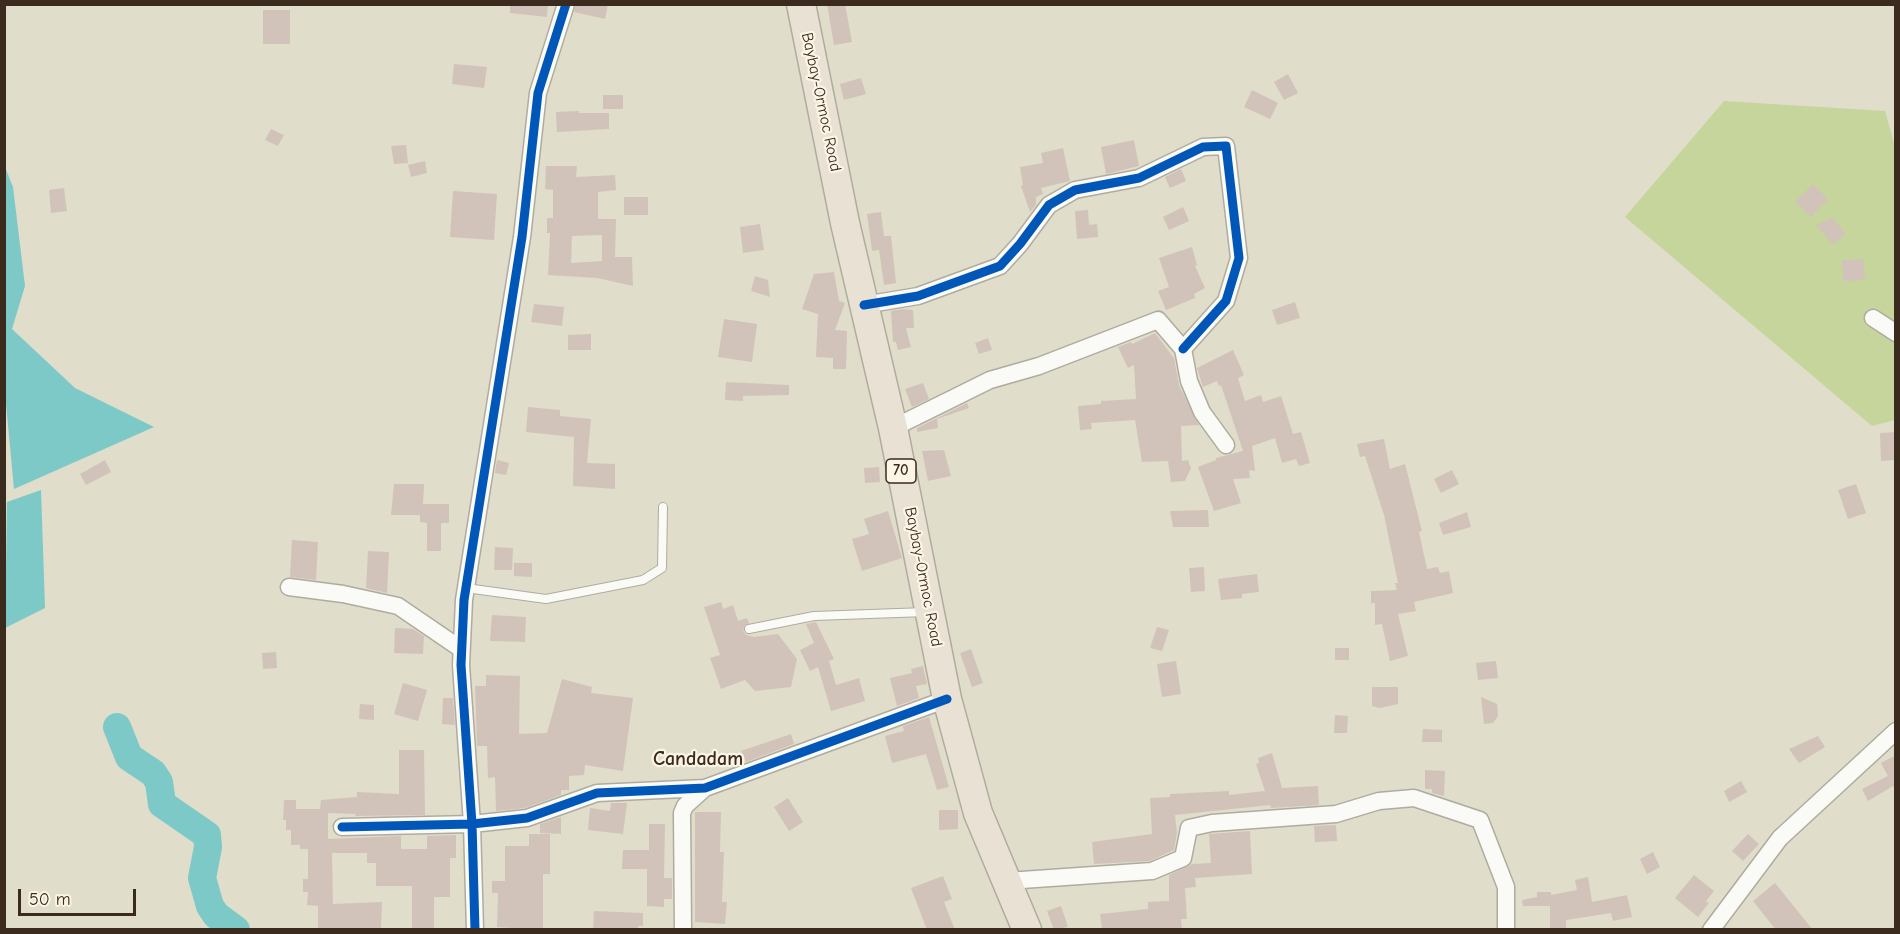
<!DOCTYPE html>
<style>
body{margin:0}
#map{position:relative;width:1900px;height:934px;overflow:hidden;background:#e0ddca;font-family:"Comic Neue",sans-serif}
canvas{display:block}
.frame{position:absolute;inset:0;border:6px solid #3b2a1e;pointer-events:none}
.scale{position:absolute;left:18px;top:889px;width:118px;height:27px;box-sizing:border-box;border:3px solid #3b2a1e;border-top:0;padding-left:8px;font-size:18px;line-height:21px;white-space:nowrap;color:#3b2a1e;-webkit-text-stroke:4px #fcf5e5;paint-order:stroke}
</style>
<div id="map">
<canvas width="1900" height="934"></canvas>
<div class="frame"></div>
<div class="scale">50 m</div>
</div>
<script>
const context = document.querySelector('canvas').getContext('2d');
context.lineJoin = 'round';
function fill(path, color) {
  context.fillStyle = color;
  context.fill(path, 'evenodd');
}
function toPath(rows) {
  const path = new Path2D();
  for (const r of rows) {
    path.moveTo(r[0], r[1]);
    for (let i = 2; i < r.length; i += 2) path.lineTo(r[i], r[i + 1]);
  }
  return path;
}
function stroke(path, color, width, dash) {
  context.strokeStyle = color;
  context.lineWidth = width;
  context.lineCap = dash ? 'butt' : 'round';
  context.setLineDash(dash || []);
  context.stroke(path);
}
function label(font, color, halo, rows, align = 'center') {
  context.font = font + ' "Comic Neue",sans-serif';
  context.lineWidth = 4.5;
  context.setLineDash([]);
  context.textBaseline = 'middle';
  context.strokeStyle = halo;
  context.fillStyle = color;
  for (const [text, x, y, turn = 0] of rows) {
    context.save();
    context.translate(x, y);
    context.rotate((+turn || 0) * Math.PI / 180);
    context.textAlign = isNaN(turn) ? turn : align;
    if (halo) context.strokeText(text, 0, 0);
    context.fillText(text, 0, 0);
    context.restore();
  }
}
fill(toPath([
 [1724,101,1885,111,1896,150,1895,420,1872,426,1625,217]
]), '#c6d59b');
fill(toPath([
 [5,167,13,187,25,286,12,329,75,388,154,427,14,489,4,383],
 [41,490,45,608,5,628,7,502]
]), '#7dc9c7');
stroke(toPath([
 [117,727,129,757,153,773,159,782,162,804,207,835,208,847,202,878,210,906,216,915,236,930]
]), '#7dc9c7', 28);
fill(toPath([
 [510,4,548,4,547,17,510,13],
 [576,4,608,4,605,19,574,12],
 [827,4,845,4,852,42,834,45],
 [263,10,290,10,290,44,263,44],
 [454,64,487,67,484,88,452,84],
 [1288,74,1298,93,1284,100,1274,82],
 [861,78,866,94,844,100,840,84],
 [1252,90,1278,103,1270,119,1244,107],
 [603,95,623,95,623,109,603,109],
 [579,111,579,113,609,113,609,129,557,132,556,112],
 [271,129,284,135,278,146,265,140],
 [1134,140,1139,166,1106,174,1101,147],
 [406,145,408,163,394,164,391,146],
 [1063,148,1070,181,1041,188,1043,194,1036,197,1036,205,1030,212,1021,186,1023,185,1020,167,1043,163,1041,153],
 [425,161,427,173,411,177,408,165],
 [546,166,577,166,576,177,615,175,616,190,598,192,598,219,616,219,615,257,632,257,633,286,597,278,548,275,550,233,547,233,547,218,553,218,553,190,545,189],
 [602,235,602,261,571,263,572,236],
 [1181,169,1186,181,1170,188,1165,177],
 [1813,184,1828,199,1811,217,1795,202],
 [64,188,67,211,51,213,49,190],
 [453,191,497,194,494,240,450,237],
 [624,197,648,197,648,215,624,215],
 [1183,207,1189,221,1169,230,1163,217],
 [1088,210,1089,225,1097,224,1098,237,1077,239,1075,211],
 [881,212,884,236,891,236,896,283,884,285,879,250,872,251,867,214],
 [1833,218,1846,234,1833,245,1816,225],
 [760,224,764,250,743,253,740,227],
 [1192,247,1197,265,1195,266,1205,288,1194,294,1195,298,1166,310,1158,291,1169,287,1159,258],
 [1863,259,1865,280,1843,281,1842,260],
 [834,272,839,301,845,303,835,330,847,331,846,369,833,369,833,358,816,357,818,314,802,309,814,274],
 [755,276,768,280,770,297,751,291],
 [1295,302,1300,318,1277,325,1272,310],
 [534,304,564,307,562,326,531,322],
 [903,309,913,310,914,328,906,328,911,347,898,350,896,342,893,342,891,311],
 [724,319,757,324,752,362,718,357],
 [1155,333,1174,358,1179,385,1199,425,1181,426,1182,461,1188,460,1191,468,1185,481,1171,482,1168,461,1142,462,1135,420,1091,423,1092,429,1080,430,1078,406,1101,404,1101,401,1136,399,1134,365,1128,368,1118,347,1131,342,1132,344],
 [591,334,591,350,568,350,568,335],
 [988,338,992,350,979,354,975,343],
 [1233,350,1244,375,1238,378,1245,401,1261,395,1263,402,1281,396,1293,434,1301,432,1310,463,1299,466,1296,459,1282,463,1275,438,1252,446,1255,471,1249,470,1250,478,1233,479,1241,503,1214,511,1198,467,1216,460,1216,458,1243,451,1221,385,1219,386,1217,381,1203,387,1197,368],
 [726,382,789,385,789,395,743,396,743,401,725,400],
 [923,383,929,399,912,407,905,389],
 [967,403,969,408,937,419,938,428,917,432,917,428],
 [528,407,560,410,560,416,591,419,587,463,615,464,615,489,573,486,574,437,526,432],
 [1896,432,1896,460,1881,461,1880,433],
 [1384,439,1390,469,1405,464,1422,531,1419,532,1427,569,1438,567,1440,573,1449,571,1453,593,1414,602,1416,611,1398,614,1408,656,1390,661,1382,624,1375,625,1375,603,1371,603,1371,591,1397,590,1395,583,1398,583,1384,515,1365,456,1360,457,1357,444],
 [944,450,951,476,928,481,922,451],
 [105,460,111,472,86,485,80,474],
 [497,460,509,463,506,475,495,473],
 [879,467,880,482,865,483,864,468],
 [1452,470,1459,484,1441,493,1434,479],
 [394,484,424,484,423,504,449,504,449,523,441,523,441,551,427,551,427,523,420,522,420,515,391,515],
 [1856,484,1866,513,1848,519,1838,490],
 [1208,510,1209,527,1173,527,1170,511],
 [888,511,902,558,862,571,852,539,869,534,864,519],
 [1467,512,1471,527,1443,535,1439,523],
 [292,540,318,542,316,580,290,577],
 [495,547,513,548,512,570,494,570],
 [368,551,389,552,387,593,366,588],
 [514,563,532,563,532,577,514,576],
 [1204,567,1205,591,1191,592,1189,568],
 [1257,574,1259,592,1242,594,1242,598,1221,600,1218,579],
 [721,602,723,609,733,605,738,621,747,618,749,623,743,630,746,635,754,637,778,634,797,659,791,687,755,691,745,680,721,689,710,658,720,655,704,607],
 [492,615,526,617,525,642,490,641],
 [816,622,834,659,829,661,836,685,859,678,865,701,831,711,818,667,810,671,800,650,814,643,806,624],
 [1157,627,1169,630,1162,651,1150,648],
 [395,628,413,629,424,636,423,654,394,653],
 [1335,648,1349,648,1349,660,1335,660],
 [971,649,983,683,972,687,960,653],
 [276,652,277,668,263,669,262,653],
 [1176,661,1181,694,1162,697,1157,664],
 [1496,661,1498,678,1478,680,1476,663],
 [923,666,927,684,916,686,919,698,897,706,890,678,912,673,911,669],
 [486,675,520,676,519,734,547,733,562,679,592,687,591,693,633,698,623,771,585,765,584,775,569,776,569,790,561,790,561,795,525,808,496,811,495,777,488,778,487,746,477,746,475,686,486,686],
 [403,683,427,690,418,721,394,714],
 [1372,687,1398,687,1398,704,1380,708,1372,706],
 [1481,697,1497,704,1498,716,1493,723,1484,724],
 [443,698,453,698,455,725,442,724],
 [360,704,374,705,374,720,359,719],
 [1335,715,1348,716,1347,733,1334,733],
 [929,717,949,787,937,790,926,754,892,763,885,736,904,731,903,726],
 [1423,729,1442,730,1442,742,1422,742],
 [791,734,794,744,746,762,741,751],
 [1818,736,1825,747,1799,763,1789,749],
 [399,750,424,750,425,815,355,816,356,814,328,813,328,839,401,836,401,849,427,849,427,836,456,835,456,858,450,858,450,897,434,897,434,930,412,930,412,886,376,886,376,863,367,863,367,853,332,853,333,904,382,902,381,930,318,930,318,906,307,905,308,892,303,892,303,879,308,879,308,849,300,849,300,845,291,845,291,830,286,830,286,820,283,820,284,800,296,800,296,809,320,809,321,800,357,797,357,792,399,794],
 [1272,753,1282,788,1318,786,1319,805,1271,808,1270,805,1175,815,1177,833,1174,850,1150,861,1094,864,1092,842,1152,834,1150,798,1170,797,1170,794,1229,791,1229,795,1265,791,1256,764,1259,763,1258,758],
 [1896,755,1896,790,1893,786,1868,801,1862,789,1888,776,1881,763],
 [1425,770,1445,771,1444,796,1432,793,1432,789,1425,789],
 [1741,781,1747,792,1729,802,1724,791],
 [788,798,803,822,789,831,774,807],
 [611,803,627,803,623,834,588,830,590,808,610,811],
 [939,810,958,810,958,829,939,830],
 [695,812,721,812,720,852,724,852,722,902,727,902,725,924,695,922],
 [561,817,561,834,540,833,540,824],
 [649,824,665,824,664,878,672,878,672,899,664,899,664,907,647,906,647,869,622,869,623,850,649,850],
 [1336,825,1337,841,1315,842,1314,826],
 [1250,831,1252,874,1195,878,1196,887,1185,888,1187,919,1181,919,1182,930,1102,930,1100,914,1148,909,1148,902,1169,901,1169,875,1192,864,1211,863,1209,834],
 [529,834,550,834,550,874,543,874,543,930,497,927,498,893,492,893,492,881,505,881,505,846,529,846],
 [1748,834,1759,844,1743,861,1732,851],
 [1653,852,1660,867,1647,874,1640,859],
 [1694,875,1714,891,1706,901,1709,903,1698,917,1675,898],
 [943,876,952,899,944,902,955,930,927,930,911,888],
 [1588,877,1592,902,1627,895,1632,917,1613,921,1611,913,1566,920,1566,930,1550,930,1550,906,1523,906,1522,900,1537,897,1537,892,1551,892,1551,895,1577,890,1575,880],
 [1775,883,1813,930,1776,930,1753,901],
 [1061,906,1068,927,1054,930,1047,911],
 [594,911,643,913,643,926,638,926,638,930,593,930]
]), '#d2c3ba');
const service = toPath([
 [466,588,546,599,643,580,662,568,663,507],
 [749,629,814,616,926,612]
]);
const minor = toPath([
 [864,305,918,296,1000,266,1020,244,1049,205,1075,190,1139,178,1203,147,1226,146,1239,258,1226,301,1183,349],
 [1873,318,1896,333],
 [893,428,990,380,1039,366,1158,320,1183,349,1189,381,1202,412,1226,445],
 [289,587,343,594,398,606,461,649],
 [342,827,472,824,527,818,597,793,705,788,947,699],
 [1007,881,1152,871,1183,858,1189,828,1212,823,1336,814,1379,801,1414,798,1480,820,1506,887,1506,930],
 [475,930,472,824,461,665,464,600,522,237,538,93,566,4],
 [683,930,682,813,685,806,705,788],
 [1711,930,1780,838,1896,731]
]);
const trunk = toPath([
 [801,4,845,223,893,428,947,699,978,813,1027,930]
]);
stroke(service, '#afac9f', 10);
stroke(minor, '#afac9f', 19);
stroke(trunk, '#afac9f', 31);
stroke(service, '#fafaf7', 8);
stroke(minor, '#fafaf7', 16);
stroke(trunk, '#e8e1d4', 28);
stroke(toPath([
 [864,305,918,296,1000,266,1020,244,1049,205,1075,190,1139,178,1203,147,1226,146,1239,258,1226,301,1183,349],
 [342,827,472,824,527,818,597,793,705,788,947,699],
 [475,930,472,824,461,665,464,600,522,237,538,93,566,4]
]), '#0057b8', 9);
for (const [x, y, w] of [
 [901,471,30]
]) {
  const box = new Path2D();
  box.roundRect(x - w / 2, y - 12, w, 24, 4.5);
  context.fillStyle = '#fcf5e5';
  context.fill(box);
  stroke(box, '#3b2a1e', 1.5);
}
label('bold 15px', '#3b2a1e', null, [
 ["70",901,471]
]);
label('16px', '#3b2a1e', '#fcf5e5', [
 ["Baybay-Ormoc Road",821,102,78],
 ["Baybay-Ormoc Road",923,577,79]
]);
label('bold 20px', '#3b2a1e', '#fcf5e5', [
 ["Candadam",698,759]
]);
</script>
